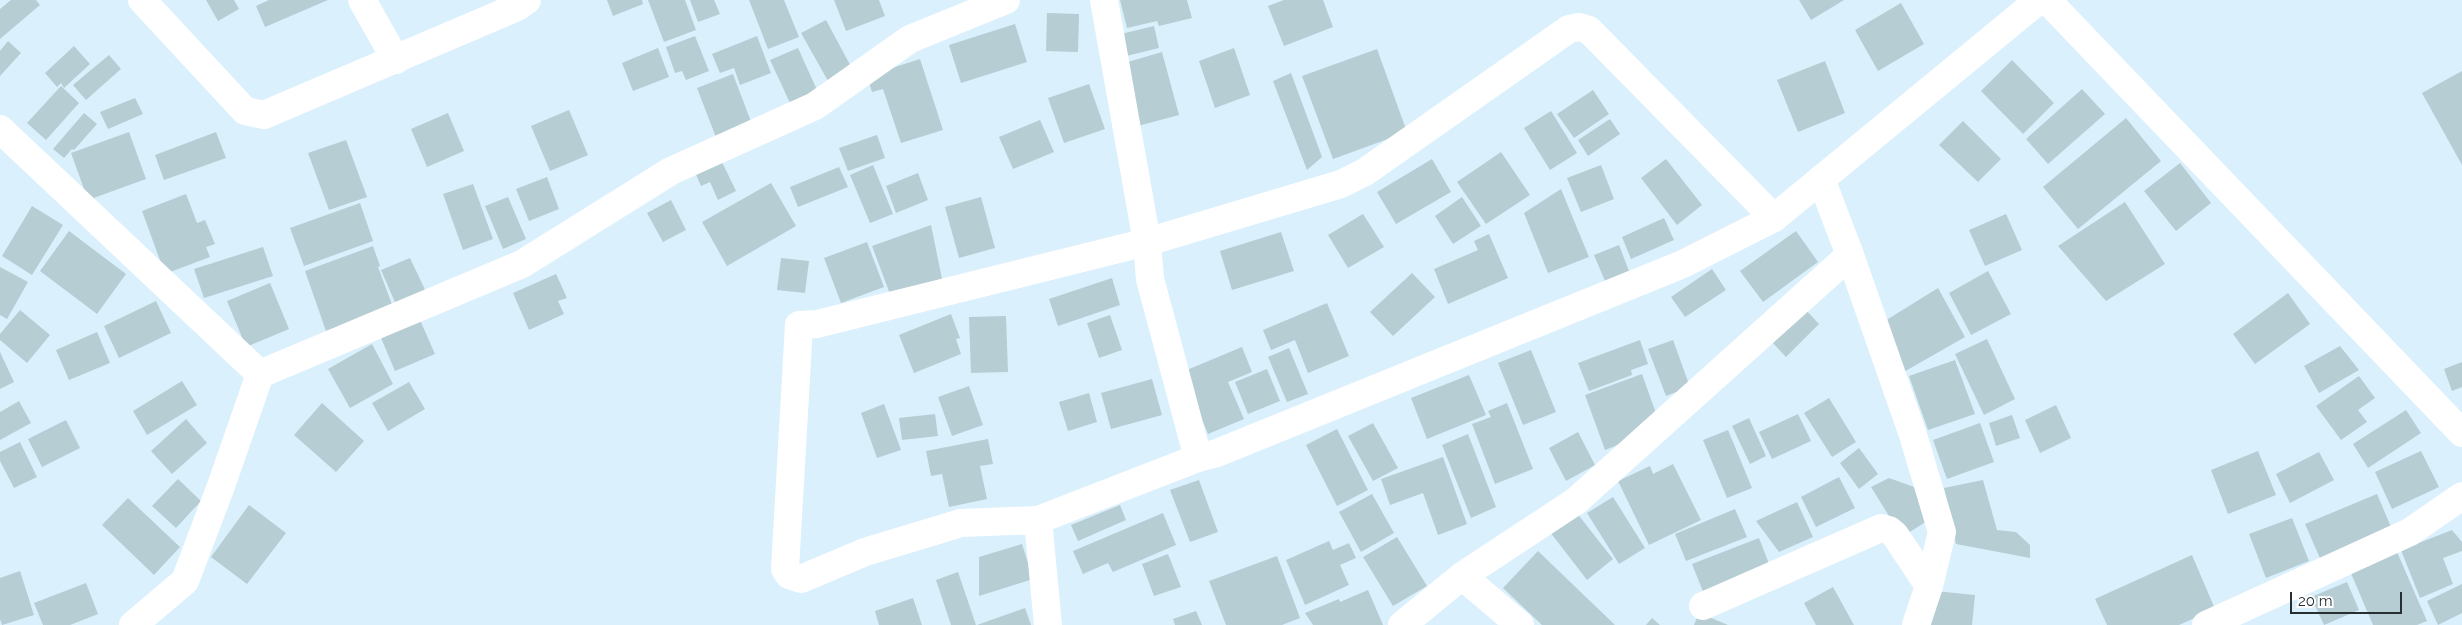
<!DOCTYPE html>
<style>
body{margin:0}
#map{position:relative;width:2462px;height:625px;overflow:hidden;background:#dbf0fd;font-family:Raleway,sans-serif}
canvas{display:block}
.scale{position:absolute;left:2290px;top:592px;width:112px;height:22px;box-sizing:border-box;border:2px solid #272f33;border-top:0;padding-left:6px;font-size:15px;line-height:18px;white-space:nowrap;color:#272f33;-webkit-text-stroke:4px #fff;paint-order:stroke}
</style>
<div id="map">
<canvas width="2462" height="625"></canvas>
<div class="scale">20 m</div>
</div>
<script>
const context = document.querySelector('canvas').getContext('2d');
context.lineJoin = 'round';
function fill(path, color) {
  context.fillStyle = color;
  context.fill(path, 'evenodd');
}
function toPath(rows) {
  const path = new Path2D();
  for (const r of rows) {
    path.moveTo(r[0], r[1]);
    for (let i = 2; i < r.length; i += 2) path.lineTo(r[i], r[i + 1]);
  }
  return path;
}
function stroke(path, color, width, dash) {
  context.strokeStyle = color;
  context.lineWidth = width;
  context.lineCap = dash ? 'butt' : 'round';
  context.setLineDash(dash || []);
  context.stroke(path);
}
fill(toPath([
 [11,0,36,0,40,5,0,39,0,9],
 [206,0,234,0,239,9,218,21],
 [269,0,328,0,265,27,256,6],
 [607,0,642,0,643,4,613,16],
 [648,0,685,0,696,30,664,42],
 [690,0,714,0,720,14,698,22],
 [749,0,784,0,799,37,768,49],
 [834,0,879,0,885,16,846,31],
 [1120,0,1187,0,1192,18,1159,26,1157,21,1127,28],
 [1284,0,1323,0,1333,27,1284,46,1268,6],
 [1799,0,1844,0,1811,20],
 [1901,3,1924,44,1878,71,1855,30],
 [1047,13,1079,14,1078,52,1046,51],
 [826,20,855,74,832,88,801,33],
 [1015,24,1027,62,961,83,949,45],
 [1154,26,1159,48,1118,58,1113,36],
 [695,36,709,71,686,80,682,71,675,73,666,47],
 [757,36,771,73,740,85,734,68,720,73,712,54],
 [8,41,21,53,0,76,0,51],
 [74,46,90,64,64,88,61,83,57,87,45,73],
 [658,48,669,77,633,91,622,63],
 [798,48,817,90,790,103,770,60],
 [1234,48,1250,95,1215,108,1199,61],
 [1377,49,1407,132,1333,159,1302,76],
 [1162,52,1179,115,1134,127,1121,64],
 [109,55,121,69,86,100,73,85],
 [920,59,943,130,901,143,883,89,872,92,867,76],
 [2012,60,2054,103,2023,134,1981,91],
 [1825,61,1845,113,1798,132,1777,80],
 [2462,71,2462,165,2422,93],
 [1291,73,1322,157,1307,170,1273,81],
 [733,74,753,127,717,140,697,88],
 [1089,84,1105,129,1064,143,1048,98],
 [61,86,79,103,46,140,27,123],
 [2082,89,2105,114,2048,164,2026,139],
 [1593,90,1609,114,1574,138,1557,114],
 [135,98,143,114,108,129,100,112],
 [569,110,588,155,550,171,531,126],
 [1551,111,1577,153,1550,170,1524,128],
 [84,113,97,124,74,150,72,149,64,158,53,149],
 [448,113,464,151,427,167,411,129],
 [2126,118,2161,161,2078,229,2043,187],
 [1610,119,1620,134,1588,156,1578,140],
 [1040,120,1054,152,1013,169,999,137],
 [1963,121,2001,159,1978,182,1939,145],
 [129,132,146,179,88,200,71,153],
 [216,132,226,158,164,180,155,155],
 [877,135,885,158,848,171,839,148],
 [346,140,367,197,329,210,308,153],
 [1501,152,1530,195,1486,224,1457,182],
 [720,158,736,191,718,200,710,182,701,186,694,170],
 [1432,159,1451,192,1396,224,1377,192],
 [1666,159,1702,205,1677,225,1641,178],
 [2180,163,2211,203,2176,231,2144,191],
 [873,165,893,214,870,223,850,175],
 [1601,165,1614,199,1581,212,1567,178],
 [839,167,848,187,798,207,790,187],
 [918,173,928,200,896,213,886,186],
 [547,177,559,209,529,221,516,189],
 [771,183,796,226,727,266,702,222],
 [473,184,493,239,463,250,443,194],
 [1561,189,1589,257,1548,273,1524,213],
 [186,194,197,223,205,220,215,244,206,247,210,257,165,274,142,211],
 [508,197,526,239,503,249,485,206],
 [981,197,995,248,959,258,945,207],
 [1462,197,1481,226,1453,244,1435,216],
 [671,200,686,230,663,242,647,213],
 [2125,202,2165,264,2106,301,2058,246],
 [360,203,373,241,304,266,290,228],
 [32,206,63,225,32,275,2,256],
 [1363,214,1384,247,1348,268,1328,235],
 [2006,214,2022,250,1985,266,1969,230],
 [1664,218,1674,240,1631,259,1622,237],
 [931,225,943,284,890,294,872,246],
 [69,231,126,274,97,314,40,271],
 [1796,231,1818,262,1763,302,1740,271],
 [1281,232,1294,271,1232,290,1220,251],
 [1489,234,1508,278,1448,304,1434,269,1478,250,1474,241],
 [867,242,884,287,841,303,824,258],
 [1619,245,1629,271,1605,281,1594,255],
 [373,246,380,266,378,267,393,307,326,331,305,271],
 [263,247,273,276,204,298,194,269],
 [410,258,427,294,397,307,381,270],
 [781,258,809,261,805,293,777,290],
 [0,267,28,282,7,319,0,315],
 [1712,269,1726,290,1685,317,1671,297],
 [1988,271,2011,314,1971,335,1949,293],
 [1412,273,1435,297,1393,336,1370,312],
 [556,274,567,298,558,301,564,314,529,330,513,293],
 [1112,278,1120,305,1058,326,1049,299],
 [270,283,289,329,246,347,227,301],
 [1938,288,1965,337,1902,373,1880,324],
 [2288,293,2310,324,2255,364,2233,334],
 [156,301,171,333,119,358,104,326],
 [1327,303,1349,356,1308,373,1295,340,1271,350,1263,330],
 [1804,308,1819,324,1786,357,1771,341],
 [20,310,50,335,27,363,0,340,0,334],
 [951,314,960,338,956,339,961,354,914,373,899,335],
 [1110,315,1122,350,1099,358,1087,323],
 [1006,316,1008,372,971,373,969,317],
 [420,320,435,354,395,371,381,338],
 [97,332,110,363,69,380,56,350],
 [1987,339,2015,399,1984,415,1955,354],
 [1640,340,1648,364,1631,370,1632,375,1589,391,1578,363],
 [1673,340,1690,387,1666,396,1648,349],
 [372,344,393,384,350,408,328,369],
 [2340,346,2359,370,2319,393,2304,366],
 [1242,347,1252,372,1228,382,1244,419,1208,434,1182,372],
 [1289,348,1308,394,1287,402,1268,357],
 [1531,350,1556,412,1523,425,1498,363],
 [0,352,14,382,0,389],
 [1955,360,1975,414,1928,430,1909,376],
 [2462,362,2462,387,2452,391,2444,369],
 [1267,369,1280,401,1248,414,1235,382],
 [1642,374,1657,416,1625,442,1605,450,1585,395],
 [1469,375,1486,415,1427,439,1411,398],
 [2359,376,2375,398,2358,410,2367,422,2341,440,2316,406],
 [1152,379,1162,415,1111,429,1101,393],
 [182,381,197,405,147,435,133,411],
 [409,382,425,409,388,431,372,403],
 [969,386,983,425,952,436,938,397],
 [1089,393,1097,422,1068,431,1059,402],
 [1829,398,1856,442,1832,457,1804,413],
 [19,401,31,423,0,440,0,412],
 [322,403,364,441,336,472,294,435],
 [1507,403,1533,469,1495,484,1472,424,1491,417,1488,411],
 [884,404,901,450,877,458,861,413],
 [2056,405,2071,438,2040,453,2025,420],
 [2406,410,2421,433,2368,468,2353,444],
 [935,414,938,436,902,440,899,418],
 [1798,414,1811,441,1772,459,1759,432],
 [2012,415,2020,438,1996,446,1989,423],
 [1749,418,1766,456,1750,464,1732,426],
 [186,419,207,443,172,474,151,451],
 [66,420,80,448,42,467,28,439],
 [1373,423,1398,468,1373,481,1348,436],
 [1980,423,1994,462,1947,479,1933,440],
 [1337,429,1368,490,1337,506,1306,445],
 [1728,430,1752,488,1727,498,1703,440],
 [1578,432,1595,465,1566,481,1549,448],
 [1468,434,1496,507,1471,518,1442,445],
 [988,439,993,464,980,466,987,499,949,507,942,474,931,476,926,451],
 [20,442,37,477,14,488,0,461,0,452],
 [1859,448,1878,474,1859,489,1840,463],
 [2258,451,2276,495,2228,514,2211,470],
 [2421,451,2439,487,2392,509,2375,472],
 [2319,452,2334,480,2290,503,2276,474],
 [1443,457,1467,524,1438,535,1423,493,1390,505,1381,479],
 [1673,464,1701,520,1649,545,1618,481,1650,466,1653,474],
 [1839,477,1855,508,1816,527,1801,497],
 [1889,478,1914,487,1927,521,1902,537,1871,487],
 [178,479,201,501,176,528,152,506],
 [1199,480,1218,532,1190,542,1170,490],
 [1983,480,1997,530,2016,532,2030,545,2030,558,1956,544,1944,488],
 [1372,494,1394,533,1361,552,1339,512],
 [2377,494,2391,527,2323,565,2305,524],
 [1613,497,1645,548,1619,564,1587,513],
 [128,498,180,547,154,575,102,525],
 [1797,502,1813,537,1779,552,1756,521],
 [249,505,286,533,247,584,211,557],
 [1120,505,1126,520,1078,541,1071,525],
 [1735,509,1747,537,1686,561,1675,534],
 [1576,512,1613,559,1587,580,1550,532],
 [1163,513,1176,545,1113,572,1108,563,1083,574,1073,551],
 [2292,518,2309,561,2266,578,2249,534],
 [2452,530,2462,542,2462,551,2443,558,2453,584,2420,598,2401,550],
 [1397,537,1427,586,1393,606,1363,557],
 [1759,538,1771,569,1704,594,1692,564],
 [1329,541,1333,550,1349,543,1356,558,1340,565,1349,585,1305,605,1286,560],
 [1022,544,1033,579,979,596,979,557],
 [1538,551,1615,625,1542,625,1503,588],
 [2397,552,2427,621,2417,625,2373,625,2350,571],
 [1168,554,1181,587,1154,596,1142,564],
 [2192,555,2215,609,2179,625,2107,625,2095,599],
 [1277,556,1300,618,1282,625,1226,625,1209,581],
 [20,571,34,615,2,625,0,619,0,578],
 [958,572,976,625,951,625,936,580],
 [2347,582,2359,610,2324,625,2311,597],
 [86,583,98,614,70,625,43,625,34,603],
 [2462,584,2462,613,2438,625,2427,601],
 [1833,587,1854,625,1816,625,1804,603],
 [1368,590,1383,625,1313,625,1305,613,1339,599,1340,602],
 [1935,591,1975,595,1972,625,1931,625],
 [913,598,922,625,879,625,875,611],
 [1025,608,1031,625,977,625],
 [1196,611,1202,625,1175,625,1173,619],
 [1699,613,1728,625,1694,625],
 [1652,618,1660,625,1646,625]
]), '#b5cdd3');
stroke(toPath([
 [142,0,245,111,264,115,517,7,527,0],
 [362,0,396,60],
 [0,129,260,374,221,486,185,581,133,625],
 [1850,255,1913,435,1942,532,1929,586,1916,625],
 [260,374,522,264,671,171,815,106,910,39,1006,0],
 [1198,458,1038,520,961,523,865,552,801,579,789,575,785,569,799,325,817,324,1147,242,1341,184,1365,172,1569,29,1579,27,1589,30,1774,218],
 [1038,520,1048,625],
 [1462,576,1520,625],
 [1703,606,1881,528,1889,530,1895,535,1929,586],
 [1402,625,1462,576,1576,501,1850,255,1821,179],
 [2206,625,2410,532,2462,496]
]), '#fff', 28);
stroke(toPath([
 [1104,0,1147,242,1150,279,1198,458,1217,453,1683,264,1774,218,2039,0],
 [2047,0,2462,433]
]), '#fff', 28);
</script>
